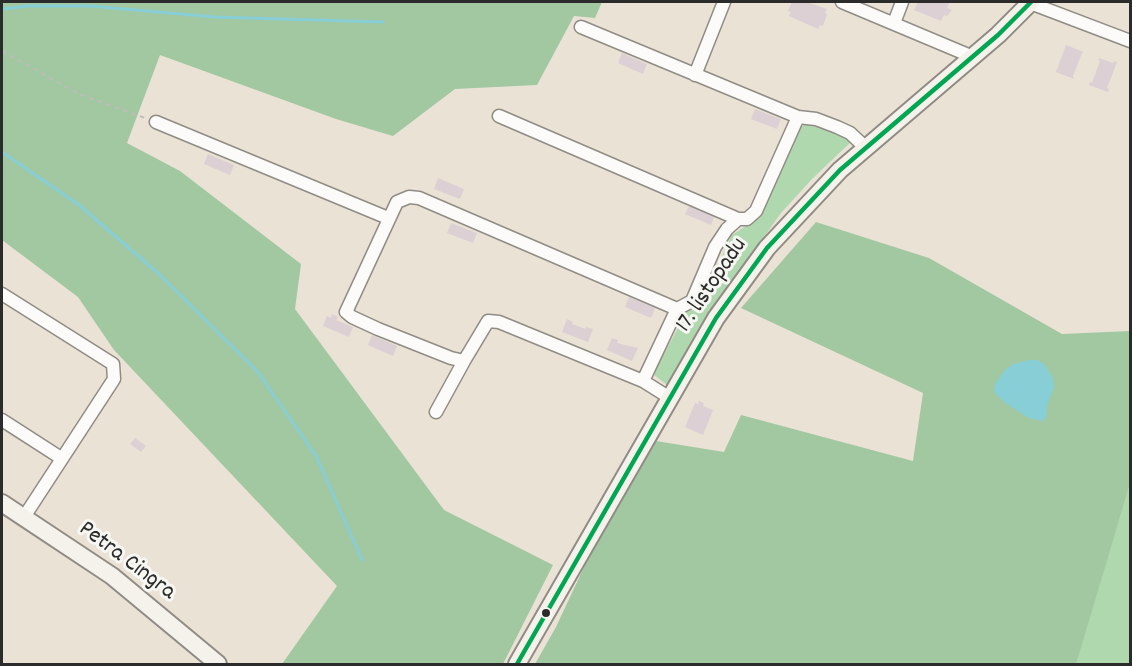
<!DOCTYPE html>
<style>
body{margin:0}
#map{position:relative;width:1132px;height:666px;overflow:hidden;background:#eae2d4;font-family:Dekko,sans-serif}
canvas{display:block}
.frame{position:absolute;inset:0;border:3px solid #2b2b2b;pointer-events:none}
</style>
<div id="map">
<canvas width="1132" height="666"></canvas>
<div class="frame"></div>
</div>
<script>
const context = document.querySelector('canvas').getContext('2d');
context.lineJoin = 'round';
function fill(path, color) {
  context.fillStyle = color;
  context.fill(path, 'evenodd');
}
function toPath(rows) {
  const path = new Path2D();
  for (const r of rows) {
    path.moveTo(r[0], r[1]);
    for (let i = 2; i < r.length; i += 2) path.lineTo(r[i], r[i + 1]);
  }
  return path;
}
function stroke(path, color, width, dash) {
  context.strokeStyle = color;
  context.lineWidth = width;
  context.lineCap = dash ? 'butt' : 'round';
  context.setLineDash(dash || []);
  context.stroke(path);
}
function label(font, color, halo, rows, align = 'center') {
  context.font = font + ' Dekko,sans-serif';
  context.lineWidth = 6;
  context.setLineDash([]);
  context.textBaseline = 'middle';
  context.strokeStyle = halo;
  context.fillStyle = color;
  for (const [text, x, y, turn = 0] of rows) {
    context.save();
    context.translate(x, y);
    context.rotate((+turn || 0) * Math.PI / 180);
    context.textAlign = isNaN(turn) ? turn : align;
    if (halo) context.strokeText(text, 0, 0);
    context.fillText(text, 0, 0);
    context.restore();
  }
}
fill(toPath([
 [806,124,844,134,852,141,812,179,781,213,707,317,667,385,653,374,686,313,702,297,732,235,760,217,798,129],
 [1130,484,1130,664,1076,664,1076,660]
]), '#b0d8af');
fill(toPath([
 [2,2,602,2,595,18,574,16,537,85,455,89,393,136,336,119,160,55,127,143,180,171,301,264,295,309,444,510,553,565,503,664,282,664,337,586,114,350,78,297,2,240],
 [816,222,929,258,1062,334,1130,331,1130,484,1076,664,535,664,556,627,592,550,656,441,724,452,741,415,913,461,923,393,741,308]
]), '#a2c8a2');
fill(toPath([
 [1030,360,1037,360,1044,364,1053,378,1054,387,1047,406,1046,418,1042,421,1029,418,1005,403,994,392,995,384,1004,371,1013,364]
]), '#87ced6');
stroke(toPath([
 [2,9,29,6,90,6,215,17,383,22],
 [2,152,79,205,159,274,257,371,316,456,362,560]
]), '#87ced6', 3);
fill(toPath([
 [792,2,807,2,827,9,825,13,827,14,823,26,820,25,818,29,789,16,791,12,788,11],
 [918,2,950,2,947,8,952,10,947,16,944,15,941,21,914,10],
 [1066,45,1084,52,1082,53,1073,76,1074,79,1056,72],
 [622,53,647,64,643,74,618,63],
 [1099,58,1113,63,1114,61,1117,62,1107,88,1109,89,1108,92,1089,85,1090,82,1092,83,1100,61,1098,60],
 [755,109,781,119,777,129,751,119],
 [208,154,234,165,230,175,204,164],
 [438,178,464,189,460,199,434,189],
 [690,204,715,215,711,225,685,214],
 [451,223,477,233,473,243,447,233],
 [629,297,655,308,651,318,625,307],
 [332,314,338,317,336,320,353,327,349,337,323,326,327,316,331,318],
 [567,319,573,322,572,324,586,329,586,327,593,329,588,342,562,332],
 [372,335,397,346,393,356,368,345],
 [612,338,618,340,617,343,638,348,632,361,607,350],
 [699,401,704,403,703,406,713,410,703,435,685,427,695,403,698,404],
 [135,438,146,446,141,452,130,444]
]), '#dcd0d5');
const street = toPath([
 [842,2,973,57],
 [1030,3,1130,41],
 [894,23,902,2],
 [581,27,798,117,816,119,837,127,850,133,865,147],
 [695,75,724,2],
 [499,116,738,219,747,219,756,211,798,117],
 [156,122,388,218],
 [2,294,113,364,114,379,24,517],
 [464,361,451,358,378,329,352,317,346,312,397,202,409,197,419,198,677,309],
 [643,381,677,309,692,301,715,247,727,229,738,219],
 [436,412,464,361,488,321,499,322,643,381,670,398],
 [2,420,61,458]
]);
const secondary = toPath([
 [2,503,112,576,218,664],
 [517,664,716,318,767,248,840,170,998,35,1031,2]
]);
stroke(street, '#908c85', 15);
stroke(secondary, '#908c85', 20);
stroke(toPath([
 [2,51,79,94,145,118]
]), '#bdbcba', 2, [4.5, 4.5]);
stroke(street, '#fcfbf9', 12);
stroke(secondary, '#f5f1eb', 16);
stroke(toPath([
 [517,664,716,318,767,248,840,170,998,35,1031,2]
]), '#00a651', 4.5);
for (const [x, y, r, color] of [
 [546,613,5,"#2b2b2b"]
]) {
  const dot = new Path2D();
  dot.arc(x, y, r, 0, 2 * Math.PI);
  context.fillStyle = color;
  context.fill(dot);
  stroke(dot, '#f6f6f2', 2);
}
label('24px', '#2b2b2b', '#f6f6f2', [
 ["17. listopadu",713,286,-56],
 ["Petra Cingra",126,562,37]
]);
</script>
